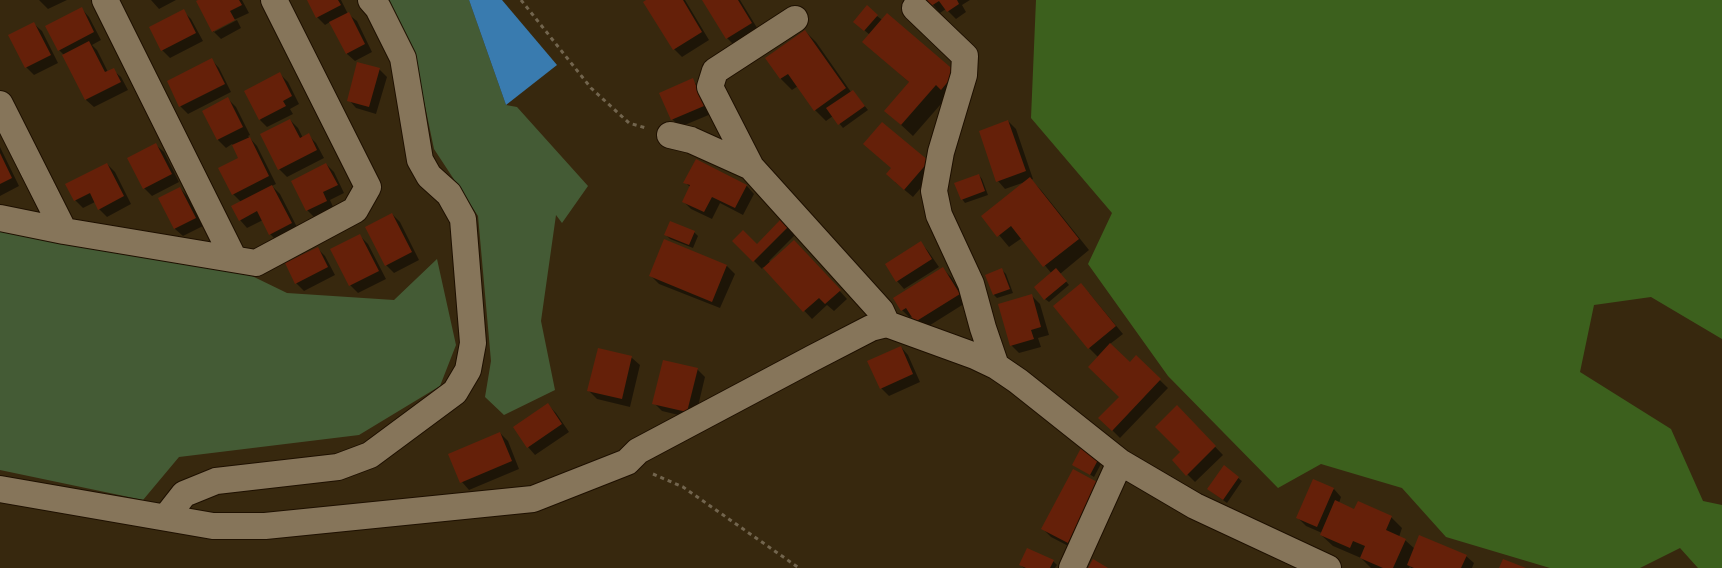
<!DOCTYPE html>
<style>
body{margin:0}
canvas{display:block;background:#37280e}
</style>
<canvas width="1722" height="568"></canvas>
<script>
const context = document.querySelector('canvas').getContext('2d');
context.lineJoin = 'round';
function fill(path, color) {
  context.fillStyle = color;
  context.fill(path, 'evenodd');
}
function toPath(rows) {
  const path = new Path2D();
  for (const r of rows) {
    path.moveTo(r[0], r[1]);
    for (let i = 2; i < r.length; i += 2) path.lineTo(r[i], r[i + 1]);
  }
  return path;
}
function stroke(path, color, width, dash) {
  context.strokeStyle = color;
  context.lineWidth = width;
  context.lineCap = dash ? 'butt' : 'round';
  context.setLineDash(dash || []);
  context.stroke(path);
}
fill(toPath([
 [385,0,469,0,506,105,517,107,588,186,562,223,556,215,541,321,555,390,504,415,485,397,491,361,478,216,434,149,417,68],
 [0,225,252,276,287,293,394,300,437,259,456,345,440,386,359,435,179,457,143,500,0,470]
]), '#445b35');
fill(toPath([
 [1036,0,1722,0,1722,339,1651,297,1594,305,1580,372,1671,429,1703,501,1722,505,1722,568,1698,568,1680,548,1640,568,1550,568,1446,537,1402,488,1321,464,1278,488,1168,376,1088,264,1112,213,1031,118]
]), '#3c601d');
fill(toPath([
 [469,0,502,0,557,65,506,105]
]), '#397baf');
fill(toPath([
 [39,0,67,0,48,9],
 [151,0,176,0,159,9],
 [200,0,242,0,249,13,214,29,214,32,237,20,241,28,221,39,213,31],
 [309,0,341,0,348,14,357,21,372,52,355,61,347,54,330,22,325,25,317,17],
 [649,0,685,0,709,40,682,57,674,49],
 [704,0,740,0,759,31,735,46,727,38],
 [929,0,970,0,962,5,966,12,956,19,946,9,940,13],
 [82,9,89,17,101,40,92,45,97,50,108,72,113,70,121,77,128,90,94,107,86,100,64,55,59,50],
 [183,11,191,19,203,41,170,58,162,50],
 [877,16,955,73,948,96,913,136,886,111,910,83,864,42,870,35,858,25],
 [34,24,42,31,58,63,34,75,26,67],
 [805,31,816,42,851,92,856,95,868,110,843,128,833,116,826,121,815,110,798,86,792,90,781,79,767,58],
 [212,60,219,68,231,92,188,114,180,106],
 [379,69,387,77,376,114,356,108,349,100],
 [280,74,288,82,299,104,290,109,293,114,267,127,260,120],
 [692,80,700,88,711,114,680,127,672,119],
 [228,99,236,107,250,135,248,136,257,146,276,184,272,186,280,194,299,231,278,242,270,234,263,220,247,228,240,220,241,202,233,194,240,158,232,144,226,148,218,140,203,112],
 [290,120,298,128,303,138,308,135,316,143,324,158,287,177,279,169,262,135],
 [1008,121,1016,129,1033,179,1031,180,1041,190,1089,250,1060,274,1069,285,1049,302,1045,299,1052,274,1022,238,1009,247,983,216,1025,182,1005,189,998,181],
 [882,124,936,170,913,197,895,182],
 [156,145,164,152,179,182,152,196,144,188],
 [0,147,19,186,0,196],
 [696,160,747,186,754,194,743,215,720,203,712,219,691,209,683,201,690,187,685,182],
 [107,164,115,172,131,204,107,217,99,209,95,202,83,208,75,200],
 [326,164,334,172,344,193,330,200,334,209,315,218,307,210],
 [979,175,982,179,988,195,965,203,962,199],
 [180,188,187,196,203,226,183,236,175,229,160,198],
 [392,214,400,222,419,260,394,273,386,265],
 [781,221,795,235,769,261,771,263,802,249,847,299,834,311,827,305,812,319,763,267,762,269,734,241,757,245],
 [694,232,698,236,693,248,670,239,666,235],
 [360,236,368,244,386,279,358,293,350,285],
 [665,241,727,266,735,274,720,308,659,284,651,276],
 [921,243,928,251,939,267,904,289,897,281],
 [317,248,325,256,335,275,304,291,296,283],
 [943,269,951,277,967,302,924,329,913,316,910,318,902,310],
 [1002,270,1006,274,1013,293,997,298,994,295,987,275],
 [1089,293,1123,334,1110,344,1130,363,1136,357,1168,388,1120,438,1100,418,1121,397,1098,357,1089,348],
 [1032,296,1040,304,1049,335,1038,338,1041,347,1019,353,1011,345],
 [901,347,908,355,920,382,889,396,881,388],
 [598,350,632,358,640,365,630,407,597,399,589,391],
 [697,369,705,377,695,419,662,411,654,403],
 [548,405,556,413,569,432,535,455,528,447],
 [1177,407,1223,455,1195,482,1173,460,1181,452],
 [500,433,508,441,519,469,469,490,462,482,450,455],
 [1098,459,1102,462,1094,477,1074,465],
 [1224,467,1242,481,1227,503,1212,492],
 [1098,484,1076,550,1051,537,1043,529],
 [1334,489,1341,497,1339,503,1355,510,1391,517,1402,528,1399,537,1405,540,1415,549,1466,556,1474,563,1472,568,1411,568,1410,566,1409,568,1371,568,1361,558,1333,546,1321,535,1322,533,1306,526,1298,518],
 [1053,561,1057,565,1055,568,1024,568,1021,565]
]), '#0007');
fill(toPath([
 [198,0,239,0,242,5,230,11,235,20,212,32,196,1],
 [307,0,338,0,341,5,316,18],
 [646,0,683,0,702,32,673,50,643,2],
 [702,0,738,0,752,23,726,39],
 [927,0,957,0,959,4,947,12,939,1,931,6],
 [867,5,878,15,864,31,853,22],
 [82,7,94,32,58,51,45,26],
 [184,9,196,33,161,51,149,27],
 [349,12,365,44,346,54,329,22],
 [887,13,956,72,941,90,936,85,901,125,884,111,909,82,862,42],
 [34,22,51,55,25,68,8,35],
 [805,30,846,88,814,111,788,74,780,79,765,58],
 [89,41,105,72,114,68,121,82,85,100,62,55],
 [212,58,225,84,179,107,167,81],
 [357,62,380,68,369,107,347,101],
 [280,72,292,96,283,101,286,106,259,120,244,91],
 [693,78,704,106,671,120,659,93],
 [853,90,865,106,838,125,826,108],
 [228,97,243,127,217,140,202,111],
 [290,119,300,138,309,133,317,150,278,170,260,134],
 [1008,120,1026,171,996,182,979,131],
 [882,122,929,161,904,190,886,174,891,168,863,144],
 [250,137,269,176,232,195,218,168,238,158,232,145],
 [156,143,172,174,143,189,127,158],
 [0,153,12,178,0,184],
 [696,159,747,185,735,208,712,197,704,212,682,202,690,185,683,183],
 [107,163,124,196,98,210,90,193,74,201,65,184],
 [326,163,338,185,323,192,327,201,306,211,291,181],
 [979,174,985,191,961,200,954,183],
 [1030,177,1079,239,1043,267,1011,226,997,237,981,216],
 [272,185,292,223,269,235,257,211,239,221,231,206],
 [180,187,196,218,174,229,158,198],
 [392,213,412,252,385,266,365,227],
 [781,219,788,227,753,262,732,241,743,230,757,244],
 [670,221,695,231,689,245,664,235],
 [360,234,379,271,349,286,330,249],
 [664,239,727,265,712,302,649,276],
 [794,240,841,290,825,304,819,298,803,312,763,268],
 [921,241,932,259,896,282,885,264],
 [318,247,328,267,295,284,285,263],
 [943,267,960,294,915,322,906,308,901,311,893,298],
 [1002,268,1010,289,993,295,985,275],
 [1056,268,1067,281,1044,300,1034,287],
 [1081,283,1116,326,1088,349,1053,306],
 [1032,294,1041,327,1031,330,1034,339,1010,346,998,304],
 [1110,343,1130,362,1136,355,1161,379,1112,431,1098,418,1119,397,1088,367],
 [901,346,913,374,880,389,867,361],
 [598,348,632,356,622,399,587,391],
 [663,360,698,368,687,412,652,404],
 [548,403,562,424,527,448,513,427],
 [1177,405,1216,446,1186,476,1172,460,1180,452,1155,427],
 [500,432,512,461,460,483,448,454],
 [1081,448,1099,458,1090,475,1072,465],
 [1224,465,1239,477,1223,500,1207,489],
 [1073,469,1099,483,1068,543,1041,529],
 [1313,479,1334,488,1317,527,1296,518],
 [1335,500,1354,509,1358,501,1392,516,1386,530,1406,539,1393,568,1383,568,1360,558,1365,546,1353,541,1350,548,1320,535],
 [1419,535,1467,555,1461,568,1414,568,1407,565],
 [1027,548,1054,560,1050,568,1026,568,1019,565],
 [1093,559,1108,568,1088,568],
 [1503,559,1526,568,1499,568]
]), '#652009');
const street = toPath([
 [105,0,234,259],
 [915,8,965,56,964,75,941,152,934,191,939,215,971,284,983,328,996,366],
 [795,19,715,71,710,87,751,167,881,311,887,324],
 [0,104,64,231],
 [670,135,691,140,751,167],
 [0,218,64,231,256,263,355,210,368,187,274,0],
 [0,489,213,526,265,526,533,499,627,462,638,451,813,358,871,328,887,324,975,356,996,366,1018,381,1120,462,1195,506,1328,568],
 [166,517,184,494,216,481,338,467,370,455,455,392,468,370,473,343,463,219,449,194,429,176,420,160,403,58,378,8,371,0],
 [1072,568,1120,462]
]);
stroke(street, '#1e1000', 28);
stroke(toPath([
 [521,0,591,88,629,123,646,128],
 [653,474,683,487,799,568]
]), '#72654e', 3, [4, 4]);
stroke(street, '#86755a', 26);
</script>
